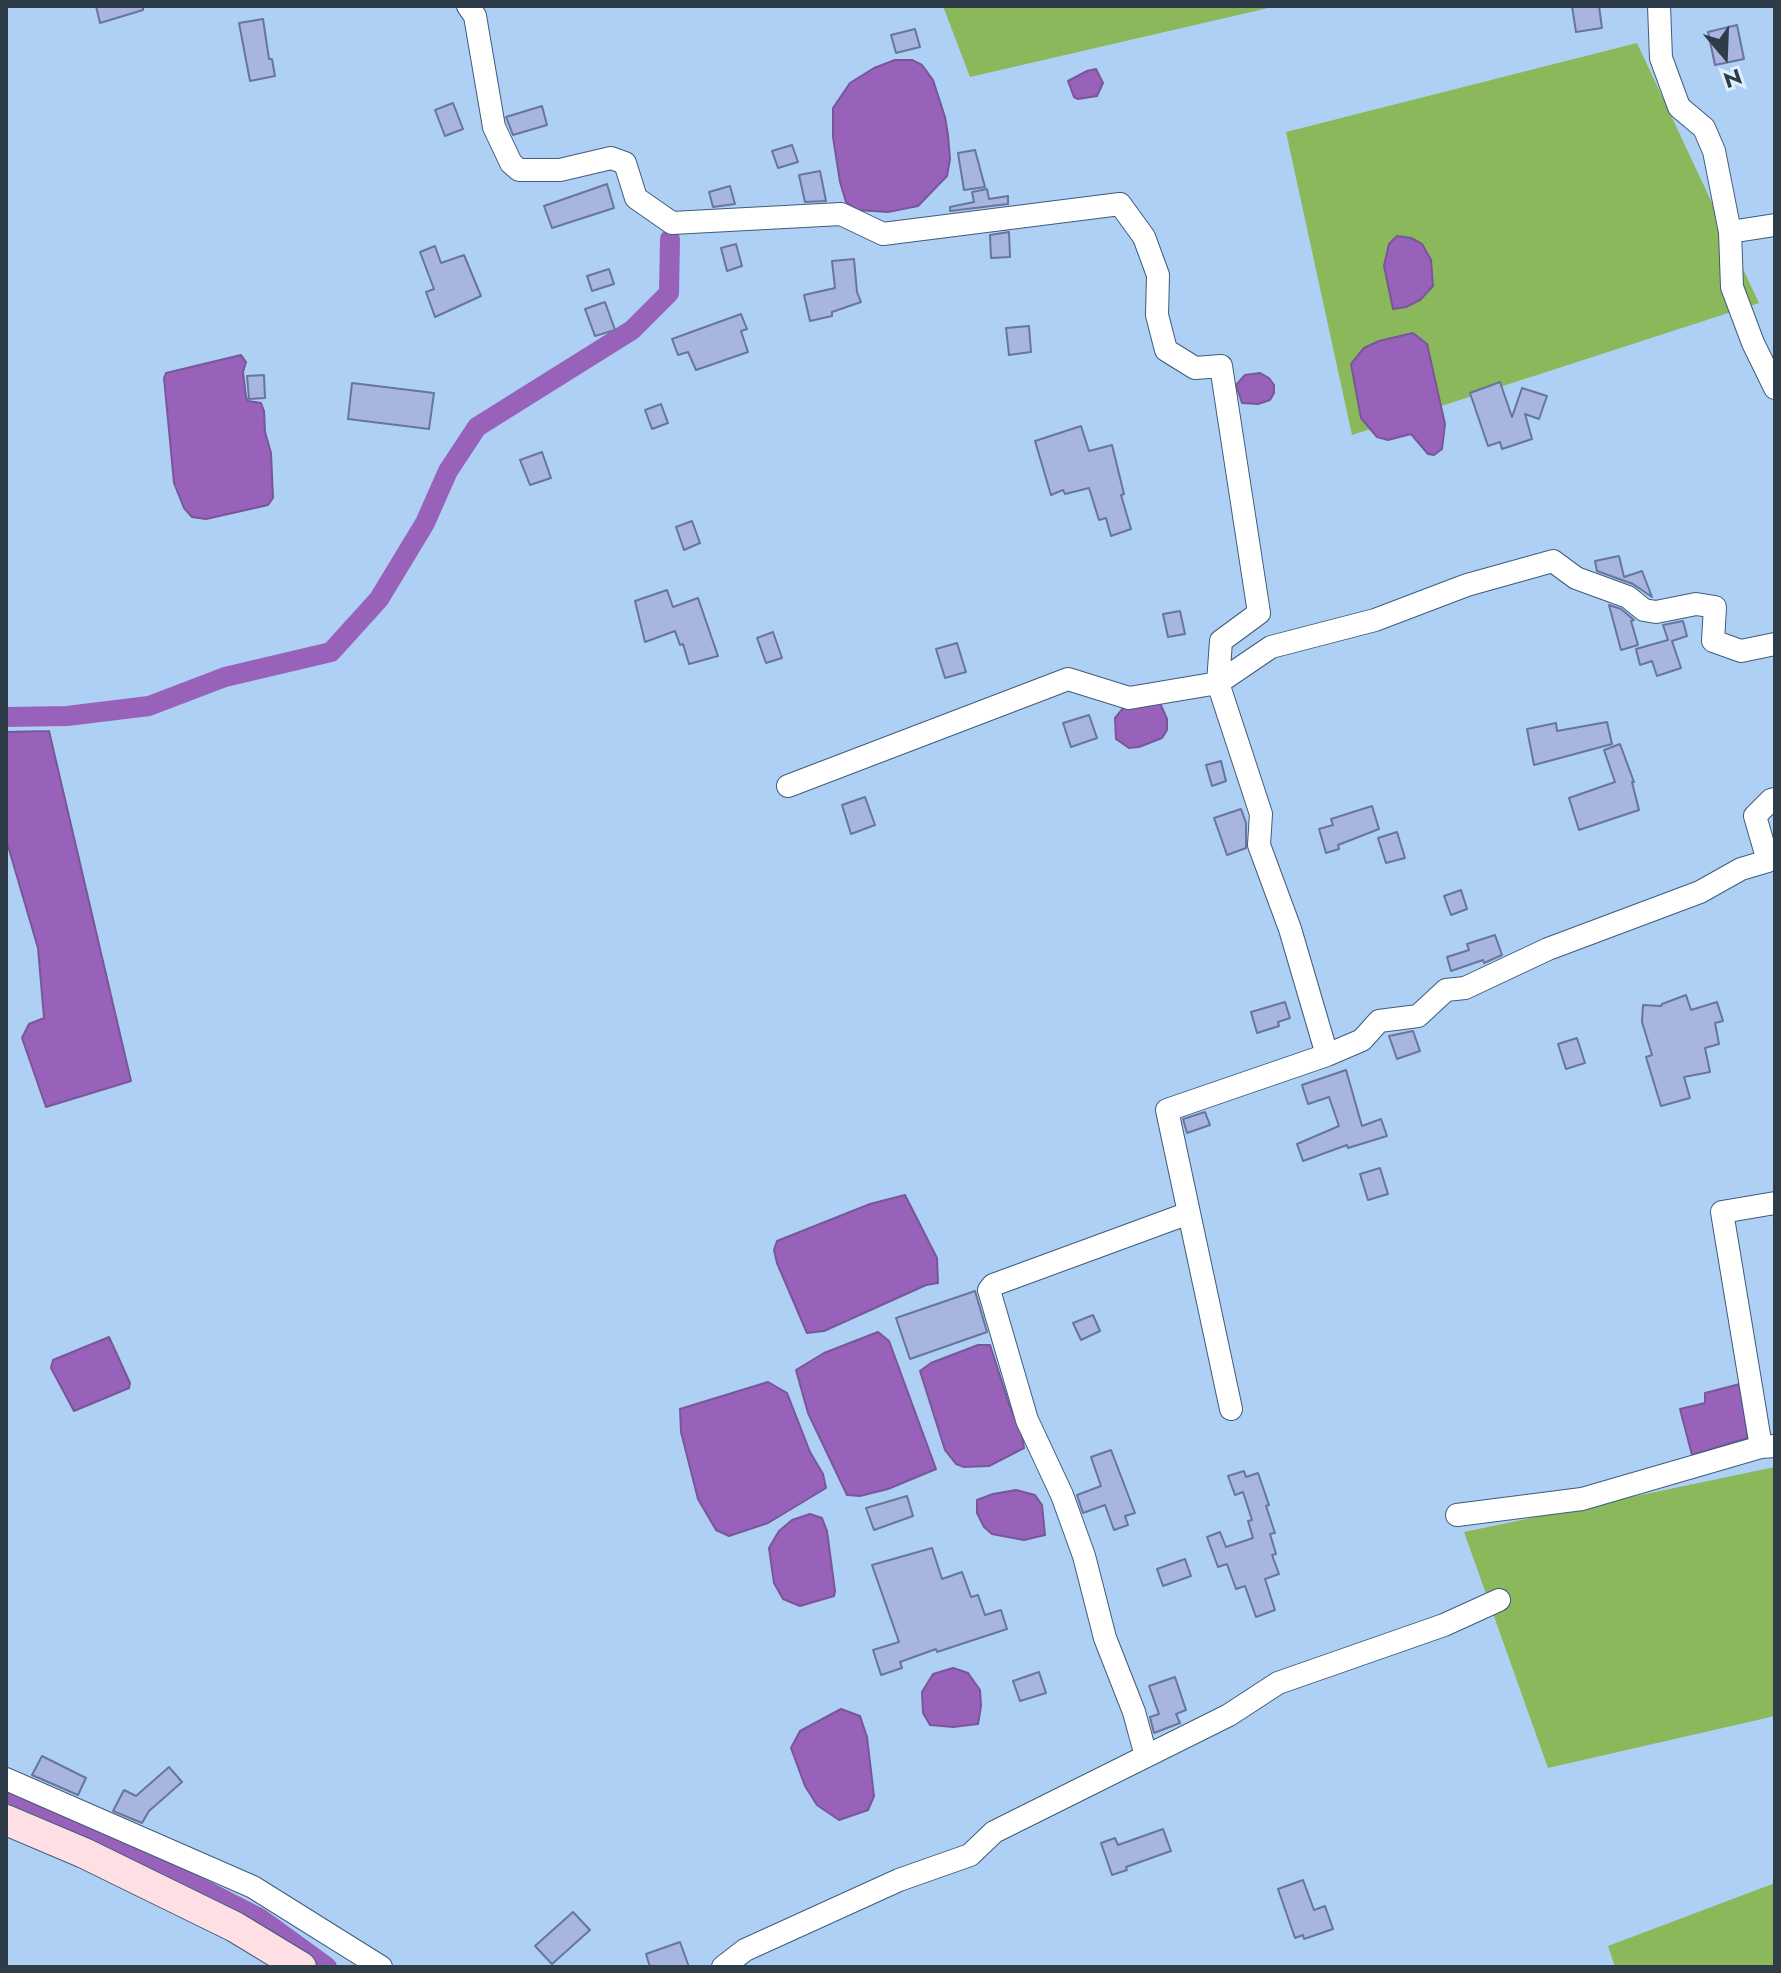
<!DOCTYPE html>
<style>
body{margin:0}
#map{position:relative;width:1781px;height:1973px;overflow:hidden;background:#aed0f4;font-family:Jost,sans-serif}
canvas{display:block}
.frame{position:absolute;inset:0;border:8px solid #2e3c4a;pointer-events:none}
.north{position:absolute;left:1685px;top:16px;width:80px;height:80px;-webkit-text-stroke:6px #e1eefd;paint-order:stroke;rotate:161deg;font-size:22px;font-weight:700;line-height:32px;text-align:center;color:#2e3c4a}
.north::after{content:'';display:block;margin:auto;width:28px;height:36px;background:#2e3c4a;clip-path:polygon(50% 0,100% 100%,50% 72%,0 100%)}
</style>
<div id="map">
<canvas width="1781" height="1973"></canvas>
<div class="frame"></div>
<div class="north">N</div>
</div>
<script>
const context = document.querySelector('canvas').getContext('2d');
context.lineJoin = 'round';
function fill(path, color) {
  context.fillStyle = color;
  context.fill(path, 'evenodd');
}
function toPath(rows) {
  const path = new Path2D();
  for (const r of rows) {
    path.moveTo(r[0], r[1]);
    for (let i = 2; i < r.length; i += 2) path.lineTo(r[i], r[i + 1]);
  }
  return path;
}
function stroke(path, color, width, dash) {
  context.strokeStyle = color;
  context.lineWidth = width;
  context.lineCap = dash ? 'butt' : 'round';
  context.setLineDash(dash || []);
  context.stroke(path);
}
fill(toPath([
 [943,6,1277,6,970,77],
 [1637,43,1759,303,1352,435,1286,132],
 [1775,1467,1775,1716,1548,1768,1464,1532],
 [1775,1883,1775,1967,1615,1967,1608,1946]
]), '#8ab85b');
const water = toPath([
 [895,60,912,60,922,65,933,80,945,117,948,135,950,159,947,176,918,206,888,212,857,210,846,202,840,182,833,137,833,108,850,83,874,68,895,60],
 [1096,69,1103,83,1097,96,1078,99,1074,97,1068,81,1087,71,1096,69],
 [1397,236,1411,238,1422,244,1431,260,1433,286,1420,300,1406,307,1393,309,1384,266,1389,244,1397,236],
 [1413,333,1427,344,1445,424,1442,449,1434,455,1428,454,1411,434,1388,440,1377,437,1361,418,1351,364,1364,348,1379,341,1413,333],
 [241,355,246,362,243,372,246,397,248,401,261,403,264,411,265,432,271,453,273,498,268,505,206,519,192,517,184,508,174,483,164,378,166,373,241,355],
 [1260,373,1269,378,1274,385,1274,393,1270,400,1258,404,1242,403,1236,385,1245,375,1260,373],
 [1160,703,1167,719,1167,730,1162,738,1139,747,1129,748,1116,739,1115,718,1125,706,1160,703],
 [49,731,131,1081,46,1107,22,1038,29,1024,44,1018,38,948,6,839,6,732,49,731],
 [905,1195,937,1258,938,1283,926,1285,824,1331,807,1333,777,1263,774,1250,777,1241,870,1204,905,1195],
 [878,1332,889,1341,936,1469,888,1489,860,1496,847,1495,808,1413,796,1370,824,1353,878,1332],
 [109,1337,130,1383,129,1388,74,1411,51,1368,53,1360,109,1337],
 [978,1345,990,1345,1009,1404,1021,1430,1024,1448,989,1466,964,1467,956,1464,945,1450,920,1371,931,1363,978,1345],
 [768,1382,787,1393,810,1452,823,1474,826,1488,768,1523,729,1536,716,1530,698,1499,681,1432,680,1409,768,1382],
 [1740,1384,1748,1438,1692,1455,1680,1409,1705,1403,1705,1393,1740,1384],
 [1016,1490,1035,1495,1042,1505,1045,1535,1024,1540,992,1534,984,1527,977,1513,977,1500,993,1494,1016,1490],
 [810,1514,822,1518,827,1531,835,1591,834,1596,800,1606,783,1599,774,1583,769,1548,779,1531,792,1520,810,1514],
 [953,1668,968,1673,980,1690,981,1706,978,1724,953,1727,930,1725,923,1713,922,1692,933,1674,953,1668],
 [841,1709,860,1716,867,1737,874,1796,868,1810,839,1820,817,1805,805,1786,791,1748,800,1731,841,1709]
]);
fill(water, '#9862bb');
stroke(water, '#785799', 2);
stroke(toPath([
 [6,717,67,716,149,706,225,677,331,652,379,599,425,523,448,471,477,427,632,330,669,293,670,239],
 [6,1792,51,1811,261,1919,327,1967]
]), '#9862bb', 20);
const building = toPath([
 [96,6,143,6,143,10,100,23,96,6],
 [1572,6,1599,6,1602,28,1576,32,1572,6],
 [263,19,269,59,272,59,275,76,250,81,239,23,263,19],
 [1737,25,1744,59,1715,65,1708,32,1737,25],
 [915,29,920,47,896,53,891,35,915,29],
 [453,103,463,129,445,136,435,110,453,103],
 [542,106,547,125,513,135,506,117,542,106],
 [792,145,798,162,778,168,772,151,792,145],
 [975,150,985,187,964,190,958,153,975,150],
 [820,171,826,201,805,202,799,175,820,171],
 [607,184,614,208,552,228,544,206,607,184],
 [730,186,735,204,713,207,709,192,730,186],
 [987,189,989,199,1008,196,1008,204,950,211,950,207,974,202,972,192,987,189],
 [1009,232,1010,257,991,258,990,235,1009,232],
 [736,244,742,266,727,271,721,248,736,244],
 [435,246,441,263,464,255,481,296,435,317,426,292,434,289,420,252,435,246],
 [854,259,857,292,861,302,832,312,832,316,810,321,804,295,835,288,832,261,854,259],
 [609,269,614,284,592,291,587,276,609,269],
 [605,302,615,330,595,336,585,309,605,302],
 [741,314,747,329,741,331,748,352,696,370,688,352,678,355,672,339,741,314],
 [1029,326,1031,352,1009,355,1006,328,1029,326],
 [264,375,265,398,249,399,247,376,264,375],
 [1500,382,1512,417,1522,388,1547,396,1539,419,1525,414,1532,439,1502,449,1500,442,1488,446,1470,393,1500,382],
 [352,383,434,393,429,429,348,419,352,383],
 [661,404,668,423,652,429,645,410,661,404],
 [1081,426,1089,451,1112,445,1124,494,1121,495,1131,529,1111,536,1106,518,1099,520,1089,488,1065,494,1063,490,1051,495,1035,441,1081,426],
 [542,452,551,478,530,485,520,460,542,452],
 [692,521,700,543,684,550,676,527,692,521],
 [1619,556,1624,577,1642,571,1652,597,1633,584,1597,571,1595,561,1619,556],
 [667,590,673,607,698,598,718,656,689,664,683,644,680,645,675,631,645,642,635,601,667,590],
 [1609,605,1621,609,1634,620,1631,621,1638,645,1621,650,1609,605],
 [1180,611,1185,634,1168,637,1163,614,1180,611],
 [1683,621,1687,636,1672,641,1681,668,1657,676,1652,661,1640,665,1636,649,1668,640,1663,625,1683,621],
 [773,632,782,658,766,663,757,638,773,632],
 [957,643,966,672,945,678,936,649,957,643],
 [1089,715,1097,738,1071,747,1063,723,1089,715],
 [1607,722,1612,744,1534,765,1527,729,1556,723,1557,731,1607,722],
 [1620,744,1634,782,1632,782,1639,810,1579,830,1569,798,1615,782,1604,750,1620,744],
 [1221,761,1226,781,1212,786,1206,765,1221,761],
 [865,797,875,825,851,834,842,805,865,797],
 [1372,806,1379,829,1338,845,1339,849,1326,853,1319,829,1333,825,1331,819,1372,806],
 [1241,809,1246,823,1246,848,1227,855,1214,818,1241,809],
 [1397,832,1405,858,1386,863,1378,838,1397,832],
 [1461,890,1467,909,1451,915,1444,896,1461,890],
 [1495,935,1502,955,1484,963,1483,960,1451,971,1447,957,1469,950,1467,944,1495,935],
 [1686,995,1691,1010,1717,1002,1723,1021,1715,1023,1719,1044,1705,1048,1710,1072,1684,1077,1690,1098,1661,1106,1646,1057,1652,1055,1642,1022,1643,1005,1661,1006,1662,1004,1686,995],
 [1285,1002,1290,1018,1278,1022,1279,1026,1257,1033,1251,1012,1285,1002],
 [1413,1031,1420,1051,1397,1059,1389,1036,1413,1031],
 [1577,1038,1585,1063,1566,1069,1558,1044,1577,1038],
 [1346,1070,1362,1126,1381,1119,1387,1136,1348,1148,1347,1145,1303,1161,1297,1144,1339,1126,1329,1097,1308,1104,1302,1085,1346,1070],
 [1205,1112,1210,1125,1187,1133,1183,1119,1205,1112],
 [1380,1168,1388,1194,1368,1200,1360,1174,1380,1168],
 [975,1291,987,1332,910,1359,896,1318,975,1291],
 [1093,1315,1100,1331,1081,1340,1073,1323,1093,1315],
 [1111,1450,1135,1513,1125,1516,1128,1525,1114,1530,1105,1505,1083,1513,1077,1495,1101,1486,1091,1457,1111,1450],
 [1244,1471,1246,1477,1258,1473,1269,1505,1266,1506,1275,1533,1270,1534,1276,1554,1272,1555,1279,1574,1265,1579,1275,1610,1256,1617,1245,1586,1236,1589,1227,1564,1218,1567,1207,1537,1220,1532,1226,1547,1253,1538,1248,1521,1252,1520,1243,1492,1235,1495,1228,1476,1244,1471],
 [907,1496,913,1516,874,1530,866,1508,907,1496],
 [932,1548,942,1579,962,1572,971,1597,978,1595,985,1615,1001,1610,1007,1629,937,1652,936,1649,900,1662,902,1668,881,1675,873,1650,899,1642,872,1565,932,1548],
 [1185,1559,1191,1576,1163,1586,1157,1569,1185,1559],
 [1039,1672,1046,1693,1020,1701,1013,1681,1039,1672],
 [1175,1677,1186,1710,1176,1714,1180,1723,1154,1733,1150,1717,1159,1714,1149,1686,1175,1677],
 [42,1756,86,1778,78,1795,32,1775,42,1756],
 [169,1767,182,1782,149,1811,142,1823,113,1811,124,1790,136,1796,169,1767],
 [1163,1829,1171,1851,1126,1867,1127,1870,1112,1875,1101,1843,1115,1838,1118,1845,1163,1829],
 [1303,1880,1314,1910,1325,1906,1333,1929,1304,1939,1303,1935,1295,1938,1278,1889,1303,1880],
 [573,1912,590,1930,552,1964,535,1946,573,1912],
 [680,1942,689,1967,650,1967,646,1954,680,1942]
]);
fill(building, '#a7b5e0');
stroke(building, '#68759c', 2);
const street = toPath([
 [468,6,475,16,494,127,511,163,519,170,560,170,611,158,625,163,636,198,672,223,841,214,883,234,1120,204,1144,237,1158,275,1157,315,1166,350,1195,368,1221,366,1259,613,1221,641,1218,683,1261,814,1259,845,1290,929,1327,1055,1167,1110,1189,1213,993,1285,989,1290,1027,1420,1062,1495,1084,1556,1105,1638,1134,1712,1146,1756],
 [1659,6,1661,58,1679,107,1704,128,1714,151,1730,232,1732,287,1753,343,1775,388],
 [1730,232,1775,225],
 [788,786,1068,679,1129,698,1218,683,1271,647,1375,620,1467,585,1553,561,1576,578,1628,597,1644,610,1656,612,1696,604,1715,607,1713,641,1741,651,1775,644],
 [1327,1055,1362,1040,1379,1021,1418,1016,1446,990,1465,988,1548,949,1700,892,1741,869,1768,861,1755,816,1771,800,1775,799],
 [1189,1213,1231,1409],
 [1761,1447,1722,1212,1775,1203],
 [1457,1515,1582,1499,1761,1447,1775,1446],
 [6,1779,253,1887,381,1967],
 [723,1967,745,1950,899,1880,970,1855,994,1832,1229,1715,1278,1683,1444,1625,1499,1600]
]);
const secondary = toPath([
 [6,1820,84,1853,235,1927,301,1967]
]);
stroke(street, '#3e5c7c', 24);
stroke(secondary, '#3e5c7c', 32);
stroke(street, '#fff', 22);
stroke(secondary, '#fedfe3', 30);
</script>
